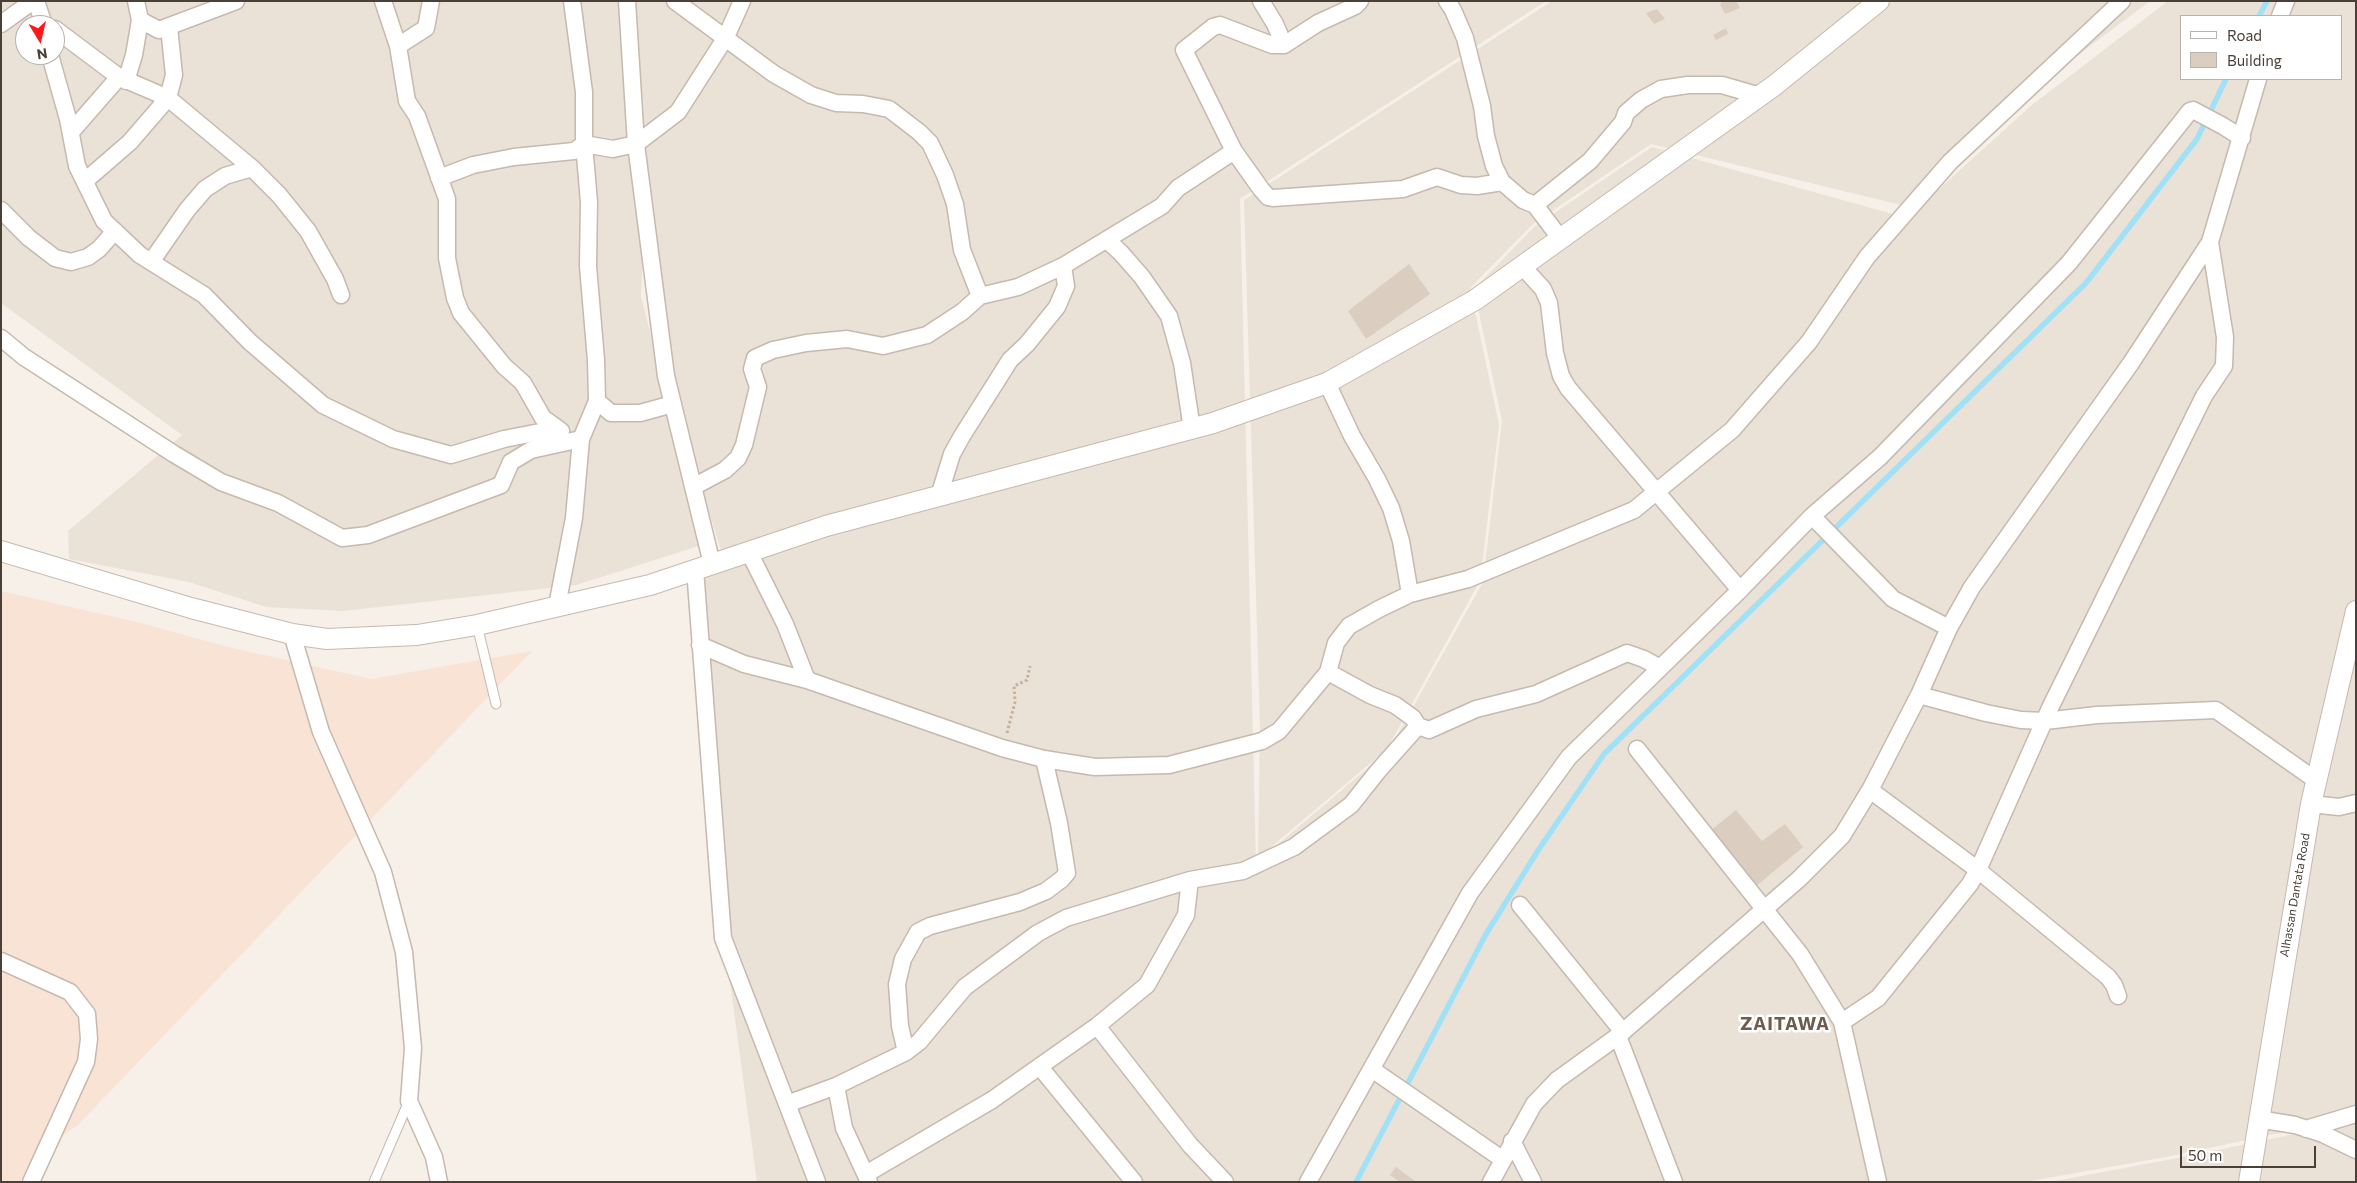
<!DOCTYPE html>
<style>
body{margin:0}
#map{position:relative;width:2357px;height:1183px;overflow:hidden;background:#f6f0e9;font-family:Commissioner,sans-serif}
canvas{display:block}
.frame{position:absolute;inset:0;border:2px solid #4b4037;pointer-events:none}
.legend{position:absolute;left:2180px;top:15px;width:162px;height:65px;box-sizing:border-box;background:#fff;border:1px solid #b7b3af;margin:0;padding:6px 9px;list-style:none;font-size:15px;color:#4b4037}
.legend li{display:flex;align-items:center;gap:10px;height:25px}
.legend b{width:25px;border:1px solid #b7b3af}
.north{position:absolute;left:15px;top:15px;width:50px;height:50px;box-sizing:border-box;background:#fff;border:1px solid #b7b3af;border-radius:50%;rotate:171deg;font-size:14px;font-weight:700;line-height:20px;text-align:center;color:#4b4037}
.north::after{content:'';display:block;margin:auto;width:18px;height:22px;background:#ff1719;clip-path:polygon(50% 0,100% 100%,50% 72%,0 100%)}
.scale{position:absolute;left:2180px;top:1146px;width:136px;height:22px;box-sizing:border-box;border:2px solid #4b4037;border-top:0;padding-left:6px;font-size:15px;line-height:18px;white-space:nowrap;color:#4b4037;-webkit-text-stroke:4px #fff;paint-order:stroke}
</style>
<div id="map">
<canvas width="2357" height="1183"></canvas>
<div class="frame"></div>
<ul class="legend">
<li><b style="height:6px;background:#fff"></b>Road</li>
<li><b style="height:14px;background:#dccdc1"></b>Building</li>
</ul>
<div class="north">N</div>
<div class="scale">50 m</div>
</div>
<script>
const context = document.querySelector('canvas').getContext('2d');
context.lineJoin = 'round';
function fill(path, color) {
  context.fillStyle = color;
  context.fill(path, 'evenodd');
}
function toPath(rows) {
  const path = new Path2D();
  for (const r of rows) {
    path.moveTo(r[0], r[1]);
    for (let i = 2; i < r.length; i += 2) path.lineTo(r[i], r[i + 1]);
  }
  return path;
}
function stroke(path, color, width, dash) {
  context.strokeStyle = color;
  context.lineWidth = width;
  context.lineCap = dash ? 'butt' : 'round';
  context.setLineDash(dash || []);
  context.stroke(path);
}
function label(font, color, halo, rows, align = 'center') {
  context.font = font + ' Commissioner,sans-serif';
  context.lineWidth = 5;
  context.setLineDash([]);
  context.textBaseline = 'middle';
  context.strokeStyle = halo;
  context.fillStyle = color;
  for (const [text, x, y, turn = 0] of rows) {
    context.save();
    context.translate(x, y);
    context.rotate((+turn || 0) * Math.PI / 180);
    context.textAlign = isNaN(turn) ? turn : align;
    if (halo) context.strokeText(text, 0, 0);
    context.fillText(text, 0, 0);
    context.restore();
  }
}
fill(toPath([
 [1,1,1546,1,1240,199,1256,863,1389,750,1483,582,1502,421,1474,289,1535,226,1652,147,1907,218,2032,105,2168,1,2356,1,2356,1117,2166,1157,2025,1182,757,1182,723,929,699,569,724,560,668,380,645,185,641,297,705,544,576,585,343,611,266,607,189,582,69,559,68,531,182,435,1,303],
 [2181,16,2341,16,2341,79,2181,79],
 [25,25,55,25,55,55,25,55],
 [1552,1,2150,1,1993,119,1905,206,1651,144,1533,224,1470,288,1499,425,1480,581,1387,749,1258,858,1260,727,1244,200],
 [2356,1121,2356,1182,2050,1182,2204,1153]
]), '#eae1d7');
fill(toPath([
 [1,591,141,623,224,646,371,679,532,651,78,1125,32,1157,20,1182,1,1182]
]), '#f9e3d4');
stroke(toPath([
 [2259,16,2267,1],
 [1356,1182,1486,934,1539,849,1604,754,2086,283,2197,139,2226,79]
]), '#a1e1f7', 5.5);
fill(toPath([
 [1724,1,1736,1,1740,8,1725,14,1720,4],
 [1657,9,1665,19,1654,24,1646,13],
 [1726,28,1728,34,1716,40,1713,35],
 [1409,264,1430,294,1366,339,1348,311],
 [1736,810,1762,841,1785,824,1803,847,1755,887,1710,831],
 [1396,1167,1416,1182,1400,1182,1390,1175]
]), '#dccdc1');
const service = toPath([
 [477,625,496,704],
 [374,1182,409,1101]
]);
const minor = toPath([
 [36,1,44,25],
 [383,1,398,46,407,101,417,116,447,199,447,258,455,298,461,313,504,366,523,383,543,418,561,431],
 [627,1,636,144,666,376,712,564],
 [675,1,774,74,811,95,836,103,863,104,889,109,919,132,930,143,945,175,955,204,962,250,980,296],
 [1261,1,1275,24,1284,45],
 [1360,1,1355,6,1318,23,1284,45,1272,45,1220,25,1213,27,1184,50,1234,151,1261,189,1268,197,1273,198,1403,189,1437,177,1461,185,1477,186,1502,182],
 [1447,1,1453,10,1465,38,1482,106,1486,136,1494,166,1502,182,1523,200,1535,205,1560,238],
 [2280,16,2286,1],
 [140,20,159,30,236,1],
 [1,24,33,1],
 [55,29,119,77,168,98,252,168,279,195,308,231,335,279,341,295],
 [398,46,426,28,431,1],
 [50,55,68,119,77,166,104,221,140,255,204,295,250,342,323,405,393,439,451,455,504,439,555,429],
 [126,81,134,55,140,20,136,1],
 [71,132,119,77],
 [439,178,473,165,514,157,574,151,584,144,613,149,636,144,678,112,726,37,742,1],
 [85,181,130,142,168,98,174,75,169,27],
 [1535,205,1590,161,1623,122,1626,113,1641,100,1661,89,1688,85,1722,85,1760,96],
 [1,210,29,238,55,258,71,262,88,257,99,249,115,231],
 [1108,241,1121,253,1142,277,1169,316,1182,363,1192,429],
 [151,262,187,210,205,189,225,176,252,168],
 [1522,266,1543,289,1549,303,1555,353,1561,376,1568,388,1740,590],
 [1,338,24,357,174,454,221,482,278,503,342,538,368,535,501,485,511,462,531,450,581,439],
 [1327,383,1352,436,1377,479,1391,508,1401,541,1410,594],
 [597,401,611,413,640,413,673,404],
 [693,487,725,470,738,458,744,445,758,387,752,369,755,358,773,350,806,343,847,339,883,346,927,335,962,312,980,296,1018,287,1063,266],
 [939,496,952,454,962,436,1010,360,1027,344,1057,307,1066,286,1063,266,1162,206,1178,188,1234,151],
 [1812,516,1893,599,1949,628],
 [749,552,785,624,807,680],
 [695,569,723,938,817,1182],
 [557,606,574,518,581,439,597,401,596,360,588,266,589,202,584,144,584,92,572,1],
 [292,634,321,732,383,872,404,952,413,1048,409,1101,434,1157,439,1182],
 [700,645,744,664,807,680,1002,748,1044,759,1095,767,1169,765,1262,741,1279,731,1328,672,1336,643,1349,626,1379,609,1410,594,1468,579,1634,510,1732,430,1809,342,1867,257,1950,162,2122,1],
 [1328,672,1370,695,1395,705,1413,718,1418,726,1429,730,1476,709,1536,694,1627,653,1644,659,1660,668],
 [1919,695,1986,713,2021,720,2045,721,2097,715,2216,710,2317,781],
 [1637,749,1800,954,1842,1022,1878,1182],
 [1870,790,1978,870,2108,977,2114,985,2118,996],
 [2311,804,2339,807,2356,803],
 [1520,905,1623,1032],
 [1,961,70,992,87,1014,89,1039,86,1062,31,1182],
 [1842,1022,1878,998,1970,884,1978,870,2050,708,2204,396,2224,366,2225,337,2210,242],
 [1097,1026,1190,1145,1225,1182],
 [1618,1036,1674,1182],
 [906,1052,900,1026,897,984,903,959,918,932,930,926,1020,902,1046,891,1062,879,1067,873,1059,823,1044,759],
 [1040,1067,1134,1182],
 [1373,1070,1502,1159],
 [836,1086,844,1128,869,1182],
 [787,1104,836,1086,906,1052,919,1042,965,987,1038,933,1066,918,1190,880,1243,871,1294,847,1351,805,1378,771,1418,726],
 [2258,1119,2295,1125,2323,1134,2356,1150],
 [2306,1129,2356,1114],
 [1512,1141,1533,1182],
 [866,1174,992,1100,1097,1026,1147,985,1186,915,1190,880],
 [1308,1182,1470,893,1569,757,1740,590,1812,516,1880,457,2069,263,2190,111,2193,110,2223,126,2242,138],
 [1491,1182,1534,1104,1557,1080,1618,1036,1799,879,1842,836,1870,790,1919,695,1949,628,1972,587,2131,363,2210,242,2258,79]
]);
const tertiary = toPath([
 [1,551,191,608,292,634,327,639,417,635,477,625,650,585,826,526,1213,423,1327,383,1475,300,1775,85,1879,1],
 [2249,1182,2311,804,2356,611]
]);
stroke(service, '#c6b9ae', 11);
stroke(minor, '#c6b9ae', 19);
stroke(tertiary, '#c6b9ae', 22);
stroke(toPath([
 [1007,733,1015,702,1014,686,1027,680,1030,666]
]), '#c6b09b', 3, [2.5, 2.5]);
stroke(service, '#fff', 9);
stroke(minor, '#fff', 16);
stroke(tertiary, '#fff', 20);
label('12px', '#4b4037', '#fff', [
 ["Alhassan Dantata Road",2295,895,-80]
]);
context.letterSpacing = '1px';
label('bold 18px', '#6f5c4d', '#fff', [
 ["ZAITAWA",1785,1024]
]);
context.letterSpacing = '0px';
</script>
